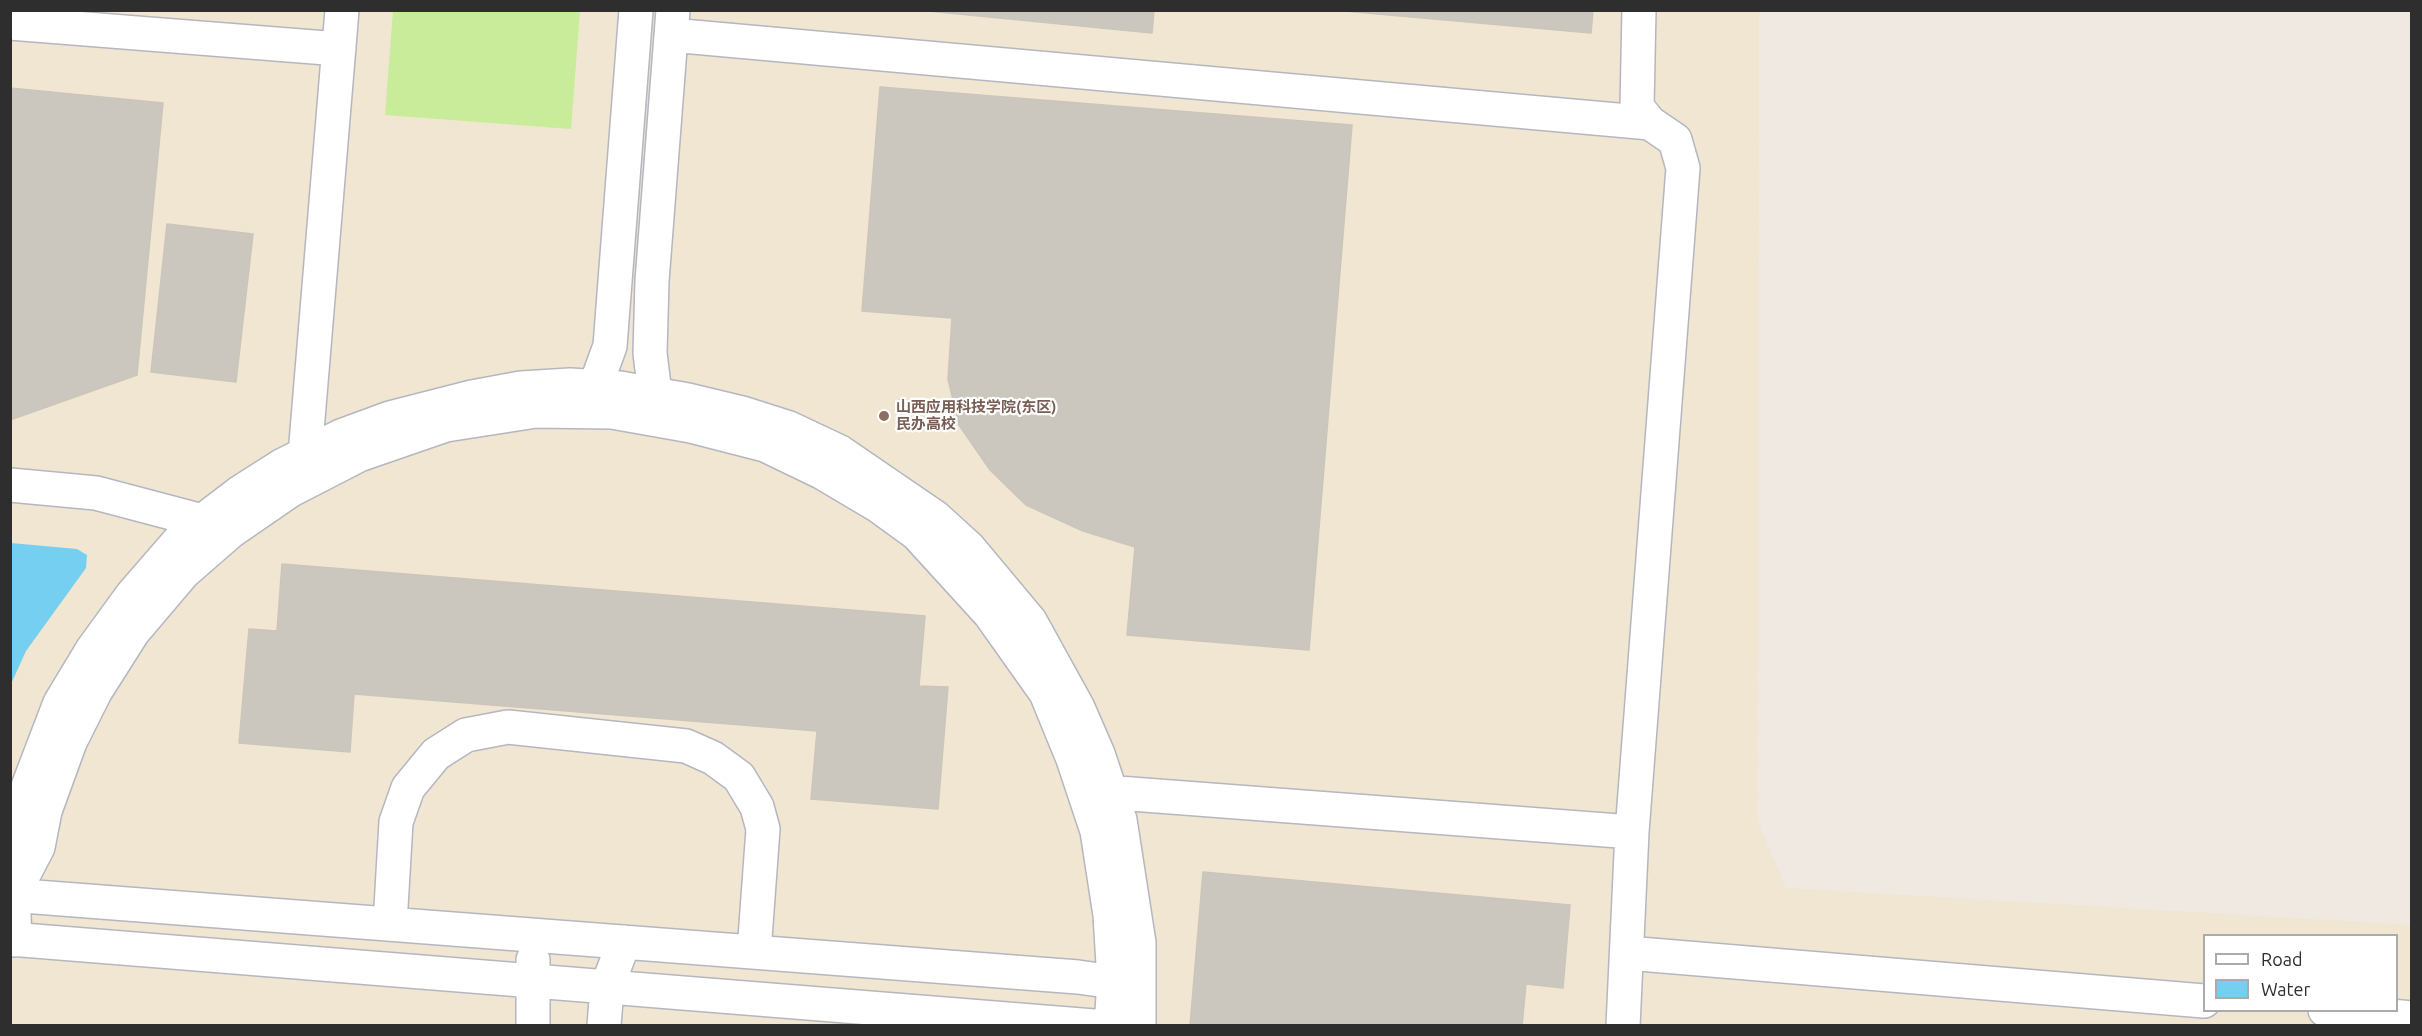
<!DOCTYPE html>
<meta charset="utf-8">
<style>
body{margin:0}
#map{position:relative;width:2422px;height:1036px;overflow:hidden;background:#efe9e1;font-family:Ubuntu,sans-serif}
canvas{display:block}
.frame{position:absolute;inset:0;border:12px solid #2e2e2e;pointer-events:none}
.legend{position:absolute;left:2203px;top:934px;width:195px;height:78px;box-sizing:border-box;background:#fff;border:2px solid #ababab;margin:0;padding:8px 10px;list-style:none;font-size:18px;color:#2e2e2e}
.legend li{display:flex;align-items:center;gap:12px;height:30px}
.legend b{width:30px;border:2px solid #ababab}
</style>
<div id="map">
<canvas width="2422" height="1036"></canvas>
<div class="frame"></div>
<ul class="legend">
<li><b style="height:8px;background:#fff"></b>Road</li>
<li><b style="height:16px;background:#75cff0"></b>Water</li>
</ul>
</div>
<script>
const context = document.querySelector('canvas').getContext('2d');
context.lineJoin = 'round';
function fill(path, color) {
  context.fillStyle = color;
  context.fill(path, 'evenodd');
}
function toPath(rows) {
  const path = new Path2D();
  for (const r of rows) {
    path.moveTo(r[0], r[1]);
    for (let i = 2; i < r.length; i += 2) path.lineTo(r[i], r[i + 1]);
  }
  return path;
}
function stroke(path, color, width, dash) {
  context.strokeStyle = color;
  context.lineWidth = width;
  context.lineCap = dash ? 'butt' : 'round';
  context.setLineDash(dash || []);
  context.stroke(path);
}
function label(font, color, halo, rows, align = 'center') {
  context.font = font + ' Ubuntu,"Noto Sans SC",sans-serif';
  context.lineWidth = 4.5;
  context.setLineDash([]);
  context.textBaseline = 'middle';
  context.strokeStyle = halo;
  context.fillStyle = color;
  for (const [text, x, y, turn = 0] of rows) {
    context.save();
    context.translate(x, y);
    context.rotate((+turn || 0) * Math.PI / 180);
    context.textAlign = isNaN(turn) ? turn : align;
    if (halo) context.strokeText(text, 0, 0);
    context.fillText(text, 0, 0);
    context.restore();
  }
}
fill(toPath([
 [10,11,1759,11,1758,822,1786,888,2411,925,2411,1025,11,1025],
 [2204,936,2396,936,2396,1010,2204,1010]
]), '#f0e6d1');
fill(toPath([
 [393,11,580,11,571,129,385,115]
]), '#c9ec9a');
fill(toPath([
 [11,543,77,549,87,555,86,568,26,651,11,684]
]), '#75cff0');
const building = toPath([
 [918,10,1154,10,1152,33,918,10],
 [1333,10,1593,10,1591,33,1333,10],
 [880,87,1352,125,1309,650,1127,635,1135,547,1083,531,1026,505,990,470,959,425,948,379,952,318,862,311,880,87],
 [10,88,163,103,137,375,10,420,10,88],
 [167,224,253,234,236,382,151,372,167,224],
 [282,564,925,616,919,686,948,687,938,809,811,799,817,731,354,694,350,752,239,743,249,629,277,631,282,564],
 [1203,872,1570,905,1563,988,1526,984,1522,1026,1190,1026,1203,872]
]);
fill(building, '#cbc7bf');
stroke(building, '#cbc5ba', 1.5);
const minor = toPath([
 [10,23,339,49],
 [671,35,1650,123],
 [583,403,595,387,610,346,636,10],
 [664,412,655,394,650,353,652,281,673,10],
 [305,455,342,10],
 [10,485,96,493,202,521],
 [1092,791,1632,832,1683,168,1675,140,1650,123,1637,107,1639,10],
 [14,893,38,847,45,811,70,742,95,692,133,632,183,573,230,532,291,490,359,455,446,425,536,411,612,412,691,426,765,445,823,473,877,505,917,534,990,614,1046,693,1073,759,1097,831,1110,915,1114,981,1111,1026],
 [10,895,1078,977,1134,985],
 [390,924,396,822,408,788,436,754,466,735,508,727,686,746,713,758,739,777,757,807,763,829,754,952],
 [10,939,1094,1026],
 [15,940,11,841,24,797,60,703,92,650,132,595,184,535,239,493,283,465,341,436,390,418,472,397,521,388,570,385,620,388,688,400,742,413,789,428,840,452,935,517,969,548,1030,621,1078,708,1098,754,1120,820,1139,943,1139,1026],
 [1627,953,2204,1001],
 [2325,1010,2412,1018],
 [533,1026,533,960],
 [604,1026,607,987,624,942],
 [1623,1026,1632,832]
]);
stroke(minor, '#b4b7c1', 36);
stroke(minor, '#fff', 33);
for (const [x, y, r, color] of [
 [884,416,6,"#8d6e63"]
]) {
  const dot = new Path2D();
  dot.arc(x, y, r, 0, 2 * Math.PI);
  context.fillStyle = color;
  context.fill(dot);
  stroke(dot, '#fff', 2);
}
label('bold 15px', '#785e54', '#fff', [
 ["山西应用科技学院(东区)",896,407],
 ["民办高校",896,424]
], 'left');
</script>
